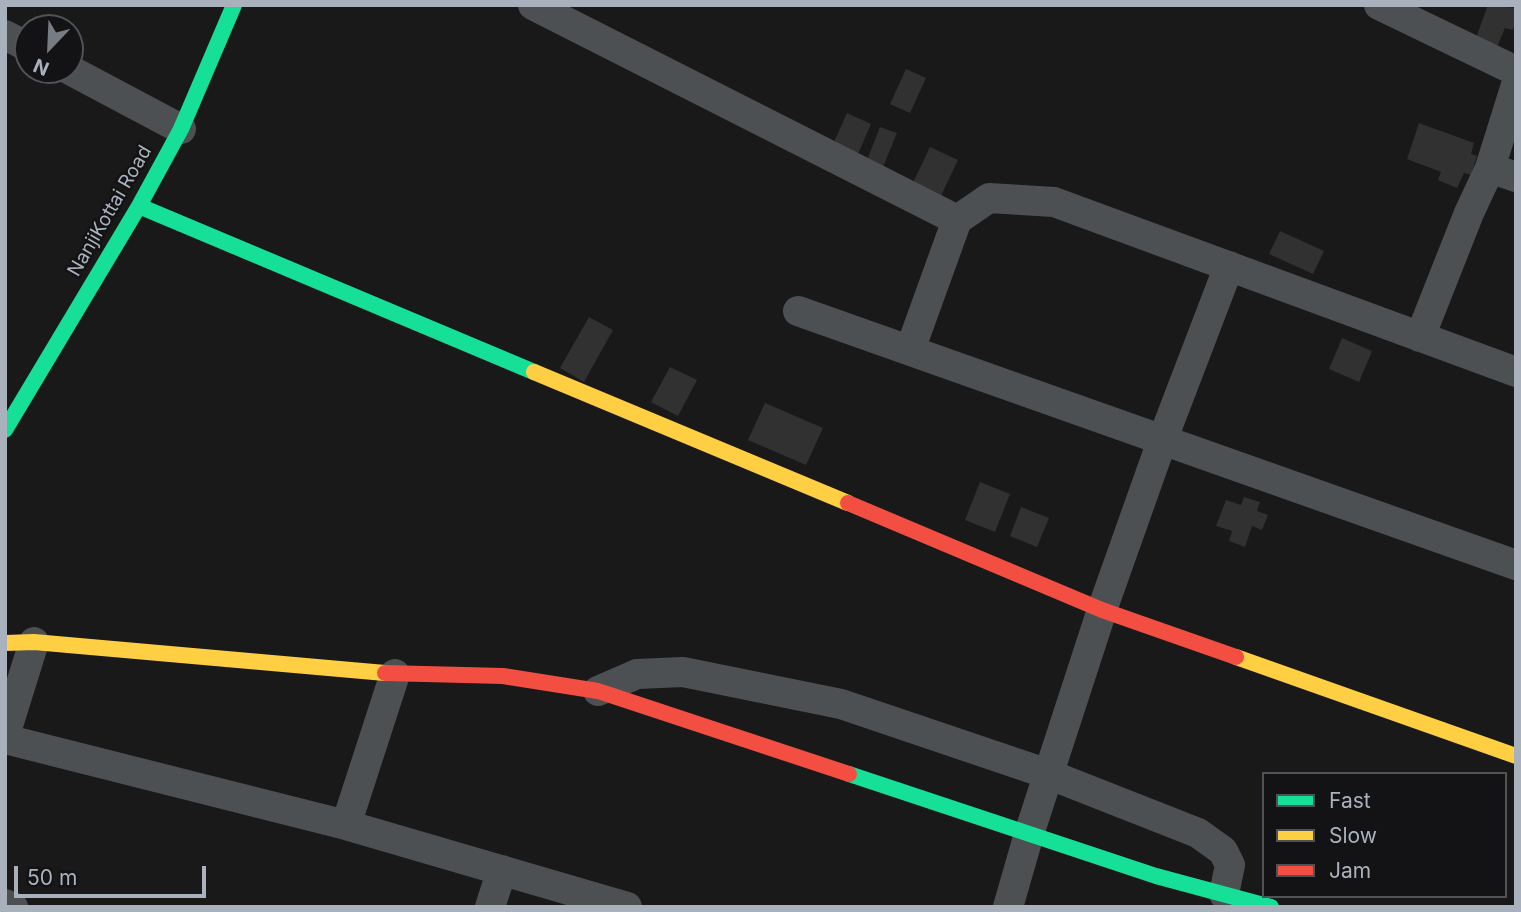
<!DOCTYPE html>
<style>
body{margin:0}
#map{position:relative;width:1521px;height:912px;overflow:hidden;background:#19191a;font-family:Inter,sans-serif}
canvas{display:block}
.frame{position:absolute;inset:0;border:7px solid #a9b2bc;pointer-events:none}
.legend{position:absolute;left:1262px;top:772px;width:245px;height:126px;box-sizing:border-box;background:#131316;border:2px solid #4f5358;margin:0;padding:9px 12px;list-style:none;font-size:21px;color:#a9b2bc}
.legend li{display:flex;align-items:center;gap:14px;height:35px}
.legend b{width:35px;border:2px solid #4f5358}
.north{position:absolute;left:14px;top:14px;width:70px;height:70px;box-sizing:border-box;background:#131316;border:2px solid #4f5358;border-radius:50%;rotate:203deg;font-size:19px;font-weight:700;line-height:28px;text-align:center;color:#a9b2bc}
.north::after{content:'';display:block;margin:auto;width:24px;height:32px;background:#777c83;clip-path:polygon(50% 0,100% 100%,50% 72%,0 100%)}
.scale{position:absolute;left:14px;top:866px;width:192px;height:32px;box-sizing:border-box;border:4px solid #a9b2bc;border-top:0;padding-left:9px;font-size:21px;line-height:24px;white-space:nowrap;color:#a9b2bc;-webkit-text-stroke:5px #131316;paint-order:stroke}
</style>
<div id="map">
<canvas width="1521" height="912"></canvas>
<div class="frame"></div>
<ul class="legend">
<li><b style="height:9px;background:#16e098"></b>Fast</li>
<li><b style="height:9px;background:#ffcf43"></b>Slow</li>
<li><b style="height:9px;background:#f24e42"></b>Jam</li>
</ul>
<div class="north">N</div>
<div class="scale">50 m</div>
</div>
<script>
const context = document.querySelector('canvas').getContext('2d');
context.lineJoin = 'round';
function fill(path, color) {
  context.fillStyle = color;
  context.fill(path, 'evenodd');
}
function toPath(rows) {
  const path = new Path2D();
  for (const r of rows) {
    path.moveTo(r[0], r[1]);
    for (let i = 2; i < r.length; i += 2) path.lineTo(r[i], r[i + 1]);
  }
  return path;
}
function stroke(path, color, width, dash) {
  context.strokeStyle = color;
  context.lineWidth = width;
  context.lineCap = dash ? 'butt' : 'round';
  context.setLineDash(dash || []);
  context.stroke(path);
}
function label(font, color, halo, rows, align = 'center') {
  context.font = font + ' Inter,sans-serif';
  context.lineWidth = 5;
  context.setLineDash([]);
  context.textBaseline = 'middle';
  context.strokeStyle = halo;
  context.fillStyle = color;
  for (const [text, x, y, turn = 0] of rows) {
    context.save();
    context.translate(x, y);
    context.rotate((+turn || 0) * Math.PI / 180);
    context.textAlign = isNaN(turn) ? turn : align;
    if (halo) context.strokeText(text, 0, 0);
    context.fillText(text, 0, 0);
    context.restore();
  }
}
fill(toPath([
 [1488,5,1516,8,1516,21,1513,30,1505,28,1497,47,1476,38],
 [906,69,926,78,910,113,890,104],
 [847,113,871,124,858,154,834,142],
 [1419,123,1474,143,1471,154,1477,156,1471,175,1464,173,1457,188,1438,180,1441,172,1407,159],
 [880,127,897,133,883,167,867,160],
 [930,147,958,160,938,202,910,189],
 [1280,231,1324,251,1313,274,1269,254],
 [589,317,613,330,584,382,560,368],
 [1342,338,1372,351,1359,382,1329,369],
 [670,367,697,380,678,416,651,402],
 [765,403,823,428,806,465,748,440],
 [980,482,1010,494,995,532,965,520],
 [1244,497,1260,502,1257,511,1268,515,1262,530,1252,526,1245,547,1229,541,1232,531,1216,526,1226,500,1241,505],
 [1021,507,1049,518,1037,547,1010,536]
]), '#313132');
stroke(toPath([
 [533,5,957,220,989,198,1054,202,1516,372],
 [1379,5,1516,71],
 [5,35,28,47],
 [70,70,181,129],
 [1516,85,1490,168,1516,177],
 [798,311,1516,565],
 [1420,337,1469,213,1490,168],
 [910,350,957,220],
 [598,691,637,674,683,672,841,704,1048,774,1198,833,1223,851,1230,865,1224,894],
 [5,735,34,642],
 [5,739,346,825,627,907],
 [346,825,395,674],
 [5,904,13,907],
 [490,907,502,870],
 [1008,907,1029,834,1102,610,1162,441,1229,266]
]), '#4d5053', 30);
stroke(toPath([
 [139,206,534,372],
 [5,430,139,206,181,129,234,5],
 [849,774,1156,876,1271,907]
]), '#16e098', 16);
stroke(toPath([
 [534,372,848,503],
 [5,643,34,642,385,673],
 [1236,657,1516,756]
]), '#ffcf43', 16);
stroke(toPath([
 [848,503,1102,610,1236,657],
 [385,673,503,676,598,691,849,774]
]), '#f24e42', 16);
label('19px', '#a9b2bc', '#131316', [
 ["NanjiKottai Road",110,211,-60]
]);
</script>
